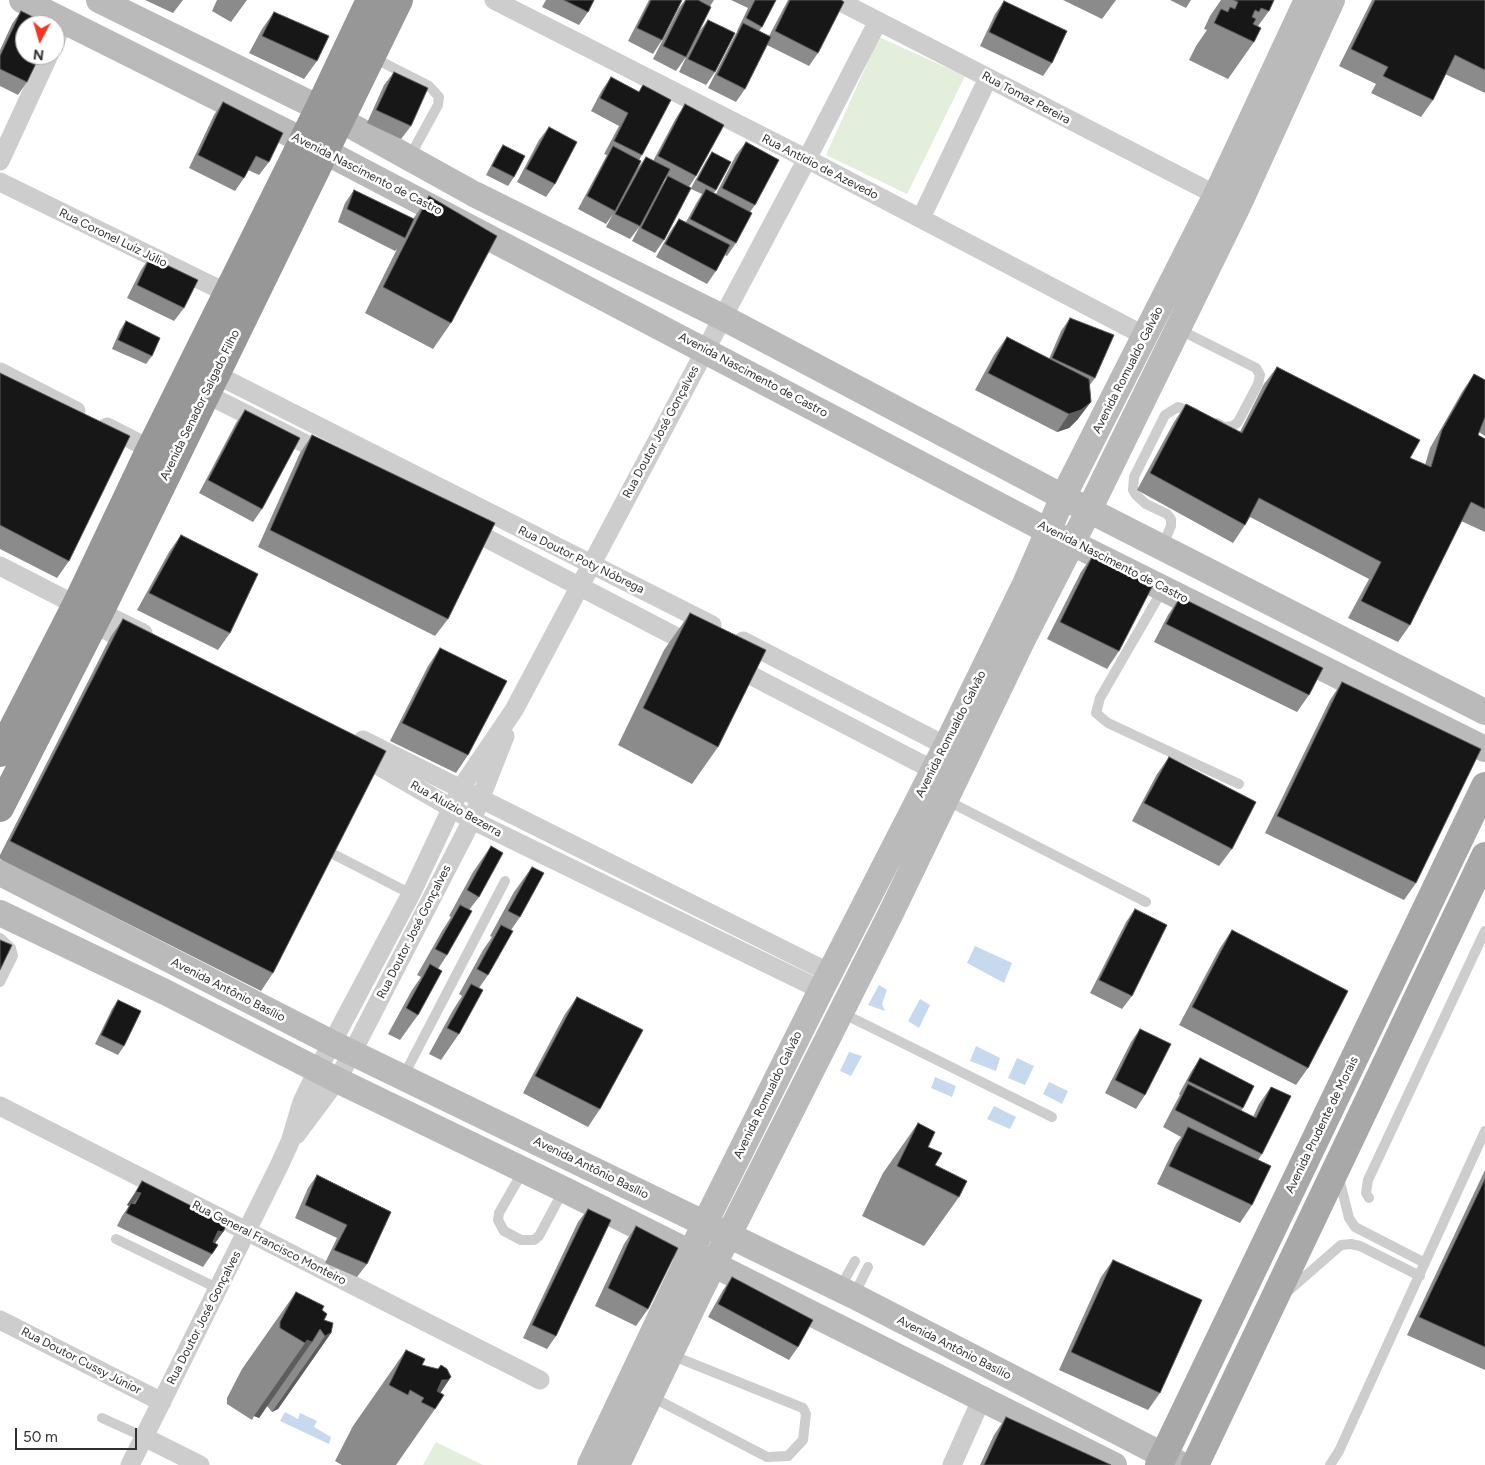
<!DOCTYPE html>
<meta charset="utf-8">
<style>
body{margin:0}
#map{position:relative;width:1485px;height:1465px;overflow:hidden;background:#fff;font-family:Figtree,sans-serif}
canvas{display:block}
.north{position:absolute;left:15px;top:15px;width:50px;height:50px;box-sizing:border-box;background:#fff;border:1px solid #acacac;border-radius:50%;rotate:186deg;font-size:14px;font-weight:700;line-height:20px;text-align:center;color:#303030}
.north::after{content:'';display:block;margin:auto;width:18px;height:22px;background:#f43724;clip-path:polygon(50% 0,100% 100%,50% 72%,0 100%)}
.scale{position:absolute;left:15px;top:1428px;width:122px;height:22px;box-sizing:border-box;border:2px solid #303030;border-top:0;padding-left:6px;font-size:15px;line-height:18px;white-space:nowrap;color:#303030;-webkit-text-stroke:4px #fff;paint-order:stroke}
</style>
<div id="map">
<canvas width="1485" height="1465"></canvas>
<div class="north">N</div>
<div class="scale">50 m</div>
</div>
<script>
const context = document.querySelector('canvas').getContext('2d');
context.lineJoin = 'round';
function fill(path, color) {
  context.fillStyle = color;
  context.fill(path, 'evenodd');
}
function toPath(rows) {
  const path = new Path2D();
  for (const r of rows) {
    path.moveTo(r[0], r[1]);
    for (let i = 2; i < r.length; i += 2) path.lineTo(r[i], r[i + 1]);
  }
  return path;
}
function stroke(path, color, width, dash) {
  context.strokeStyle = color;
  context.lineWidth = width;
  context.lineCap = dash ? 'butt' : 'round';
  context.setLineDash(dash || []);
  context.stroke(path);
}
function label(font, color, halo, rows, align = 'center') {
  context.font = font + ' Figtree,sans-serif';
  context.lineWidth = 5;
  context.setLineDash([]);
  context.textBaseline = 'middle';
  context.strokeStyle = halo;
  context.fillStyle = color;
  for (const [text, x, y, turn = 0] of rows) {
    context.save();
    context.translate(x, y);
    context.rotate((+turn || 0) * Math.PI / 180);
    context.textAlign = isNaN(turn) ? turn : align;
    if (halo) context.strokeText(text, 0, 0);
    context.fillText(text, 0, 0);
    context.restore();
  }
}
fill(toPath([
 [879,37,965,76,907,194,826,155],
 [436,1442,483,1465,423,1465]
]), '#e3eedd');
fill(toPath([
 [975,946,1012,963,1004,983,967,963],
 [879,985,887,990,882,1004,885,1011,868,1005],
 [920,999,930,1005,919,1028,908,1021],
 [976,1046,1000,1058,996,1071,970,1061],
 [849,1052,862,1056,851,1076,840,1071],
 [1017,1058,1034,1066,1025,1085,1008,1078],
 [935,1077,956,1086,952,1097,931,1088],
 [1049,1082,1068,1091,1062,1104,1043,1094],
 [994,1106,1016,1117,1010,1129,987,1119],
 [285,1412,298,1419,300,1413,317,1421,314,1427,331,1437,329,1444,280,1421]
]), '#c7d9ef');
stroke(toPath([
 [372,57,429,86,439,97,438,105,409,158],
 [1178,329,1256,368,1260,375,1258,384,1238,422,1233,426,1224,427,1217,423],
 [1162,547,1171,526,1171,519,1167,514,1146,504,1136,495,1133,490,1134,477,1165,415,1178,407,1195,413],
 [1163,589,1100,698,1096,713,1108,723,1239,784],
 [946,800,1146,902],
 [335,855,411,894],
 [0,938,11,948,13,956,0,982],
 [842,1013,1052,1117],
 [403,1077,505,881],
 [523,1171,499,1213,498,1220,504,1231,521,1240,534,1240,539,1236,563,1191],
 [1339,1178,1349,1218,1355,1227,1425,1263],
 [1369,1198,1366,1193,1368,1180,1485,931],
 [116,1239,219,1289],
 [840,1288,855,1261],
 [1287,1292,1341,1245,1351,1244,1360,1246,1420,1276],
 [854,1295,868,1267],
 [650,1396,767,1457,788,1456,803,1440,806,1414,803,1408,671,1355],
 [102,1418,144,1437],
 [1330,1465,1339,1451,1485,1131]
]), '#cdcdcd', 10);
stroke(toPath([
 [494,0,807,159,1145,336],
 [837,0,1216,195],
 [55,41,64,21],
 [0,161,49,55],
 [0,182,227,293],
 [921,218,988,78],
 [0,372,76,411],
 [215,374,712,625],
 [206,394,328,455],
 [107,427,150,449],
 [465,527,696,647],
 [0,566,76,605],
 [100,612,143,633],
 [94,624,135,645],
 [743,641,946,746],
 [731,665,933,770],
 [363,740,830,973],
 [358,754,472,820,821,990],
 [0,1106,540,1380],
 [296,1135,337,1080,352,1053,472,820,505,736],
 [0,1320,162,1402],
 [144,1437,200,1465],
 [130,1465,279,1166,290,1142,302,1102,318,1069,411,894,461,788,514,710,807,159,878,21],
 [952,1465,982,1398]
]), '#cdcdcd', 19);
stroke(toPath([
 [22,0,324,151,1048,531,1485,749],
 [99,0,319,108,474,194,722,317,1063,497,1485,712],
 [0,873,332,1043,854,1296,1182,1465],
 [0,913,165,992,337,1080,567,1191,1114,1465],
 [590,1465,705,1223,821,990,946,746,1025,584,1063,497,1216,195,1307,0],
 [617,1465,700,1292,891,913,1022,641,1089,510,1238,206,1332,0]
]), '#bababa', 26);
stroke(toPath([
 [1159,1465,1485,786],
 [1195,1465,1485,856]
]), '#a8a8a8', 28);
stroke(toPath([
 [0,753,76,605,150,449,319,108,370,0],
 [0,808,100,612,399,0]
]), '#979797', 28);
fill(toPath([
 [145,0,183,0,173,13],
 [217,0,247,0,231,22,212,11],
 [546,0,594,0,588,12,579,25,542,7],
 [649,0,682,0,662,40,653,54,628,41],
 [685,0,714,0,710,6,686,57,676,71,653,59,679,8],
 [731,0,776,0,762,27,759,31,769,36,788,0,841,0,818,53,809,66,767,45,745,89,736,102,708,88,734,37,737,32,737,31,748,8],
 [1063,0,1116,0,1102,19],
 [1170,0,1191,0,1186,8],
 [1221,0,1274,0,1269,11,1258,26,1254,42,1228,79,1189,60,1196,46,1207,30,1204,29,1210,16],
 [1372,0,1485,0,1485,93,1445,74,1433,100,1421,117,1371,93,1376,84,1339,66],
 [1004,1,1052,63,1043,76,980,46,995,14],
 [21,11,27,82,18,95,0,86,0,50,12,24],
 [274,12,317,61,304,79,249,53,262,29],
 [708,20,715,72,706,85,679,72,698,33],
 [394,72,411,126,401,139,367,123,384,85],
 [611,77,639,92,643,85,642,155,639,160,637,169,646,157,653,161,676,118,685,104,696,176,689,187,691,188,706,161,712,152,716,190,714,193,716,194,736,155,746,142,755,205,750,212,736,243,727,256,725,255,716,271,707,284,656,257,670,232,679,219,686,222,697,202,702,194,691,189,664,240,655,253,632,241,659,190,666,179,665,178,640,226,630,239,606,227,613,214,606,224,578,209,607,155,604,154,619,126,591,111,602,90],
 [223,102,269,162,259,175,248,170,244,178,235,191,189,168,214,115],
 [549,127,555,184,546,197,517,182,539,140],
 [503,145,514,177,508,186,486,175,497,154],
 [354,190,413,219,429,196,451,323,433,349,365,313,397,249,395,251,338,222,345,203],
 [150,257,184,308,174,321,127,298,141,270],
 [1070,318,1095,378,1089,386,1078,419,1069,428,1057,432,975,390,994,355,1007,337,1049,359,1061,331],
 [126,321,152,356,146,364,112,349,120,330],
 [1277,367,1410,458,1425,465,1430,448,1462,392,1474,374,1485,380,1485,436,1479,432,1478,435,1485,439,1485,532,1461,521,1410,625,1398,642,1348,618,1369,579,1250,517,1245,525,1233,543,1137,490,1174,422,1186,404,1240,432,1264,384],
 [0,373,69,561,57,578,0,549],
 [245,410,262,509,253,522,199,493,236,423],
 [312,435,448,619,435,636,258,547,300,453],
 [181,535,230,633,218,650,137,610,169,552],
 [1093,555,1119,651,1107,669,1047,639,1081,572],
 [1180,597,1309,695,1297,712,1154,642,1168,615],
 [690,613,718,747,692,784,618,745,664,650],
 [123,619,273,973,261,991,0,859,0,855,111,636],
 [440,648,468,755,456,773,390,741,428,666],
 [1342,682,1416,883,1404,900,1265,833,1330,700],
 [1169,757,1232,849,1219,866,1132,821,1157,774],
 [491,846,479,897,469,910,447,955,438,969,418,1015,400,1040,388,1034,412,990,421,977,417,975,442,931,451,917,449,916,473,872],
 [532,867,520,917,511,930,488,975,479,988,459,1034,441,1060,429,1054,453,1010,462,996,459,994,483,950,492,937,490,936,514,892],
 [1135,909,1132,996,1122,1009,1090,993,1126,922],
 [1232,930,1308,1068,1296,1085,1179,1025,1220,948],
 [577,997,600,1109,588,1127,523,1093,565,1014],
 [118,1000,124,1046,118,1055,95,1044,112,1009],
 [1140,1029,1145,1095,1136,1109,1105,1093,1131,1042],
 [1200,1058,1243,1108,1241,1111,1253,1117,1259,1104,1271,1087,1262,1154,1258,1160,1252,1205,1240,1223,1157,1184,1176,1144,1181,1137,1163,1127,1176,1102,1180,1095,1179,1094,1191,1072],
 [918,1123,935,1165,959,1197,924,1246,862,1216,883,1173],
 [1485,1170,1485,1370,1407,1335],
 [317,1175,391,1212,367,1264,357,1277,325,1263,337,1238,295,1218,308,1188],
 [142,1181,223,1232,215,1243,212,1254,203,1267,117,1226,122,1216,129,1206,127,1205],
 [588,1209,556,1336,547,1349,523,1338,578,1222],
 [636,1226,648,1309,636,1326,595,1306,624,1244],
 [1113,1260,1160,1393,1148,1410,1059,1370,1101,1277],
 [732,1277,798,1347,789,1360,708,1317,723,1290],
 [296,1292,322,1310,324,1320,331,1333,278,1409,272,1412,267,1406,259,1418,254,1416,252,1420,227,1404,227,1398,242,1369],
 [406,1350,422,1365,451,1377,440,1393,435,1409,396,1465,342,1465,335,1461,353,1426],
 [1006,1417,1111,1465,980,1465,994,1435]
]), '#8b8b8b');
fill(toPath([
 [1091,402,1078,419,1069,428,1057,432,1069,414],
 [136,1192,141,1193,131,1207,131,1203,129,1206,127,1205],
 [218,1231,223,1232,213,1246,209,1244],
 [331,1333,278,1409,272,1412,325,1336],
 [307,1340,312,1342,259,1418,254,1416,305,1343],
 [451,1377,431,1407,426,1404,442,1380]
]), '#5d5d5d');
const building = toPath([
 [564,0,594,0,588,12,564,0],
 [651,0,682,0,662,40,637,28,651,0],
 [686,0,698,0,711,7,686,57,663,46,686,0],
 [755,0,776,0,762,27,746,18,755,0],
 [790,0,841,0,844,2,818,53,775,31,790,0],
 [1234,0,1274,0,1269,11,1261,8,1259,12,1255,10,1252,17,1256,19,1253,24,1261,28,1254,42,1214,23,1221,9,1228,12,1230,7,1235,9,1238,2,1234,0],
 [1375,0,1485,0,1485,70,1455,55,1433,100,1383,76,1388,67,1351,49,1375,0],
 [1004,1,1067,31,1052,63,989,32,1004,1],
 [21,11,49,25,25,25,25,55,40,55,27,82,0,69,0,56,21,11],
 [274,12,329,36,317,61,262,36,274,12],
 [708,20,735,33,715,72,688,59,708,20],
 [743,23,771,37,745,89,717,75,743,23],
 [394,72,428,88,411,126,376,110,394,72],
 [611,77,639,92,643,85,671,100,642,155,614,141,628,113,600,98,611,77],
 [223,102,283,133,269,162,256,156,244,178,198,155,223,102],
 [685,104,724,125,696,176,658,156,685,104],
 [549,127,577,142,555,184,526,169,549,127],
 [746,142,779,160,755,205,722,188,746,142],
 [503,145,525,156,514,177,492,166,503,145],
 [613,146,641,161,615,211,587,196,613,146],
 [712,152,731,162,716,190,697,180,712,152],
 [646,157,670,169,640,226,615,214,646,157],
 [668,176,691,188,664,240,641,228,668,176],
 [706,189,752,213,736,243,690,219,706,189],
 [354,190,414,219,405,238,347,209,354,190],
 [429,196,497,236,451,323,383,287,429,196],
 [679,219,730,245,716,271,665,244,679,219],
 [150,257,198,280,184,308,137,285,150,257],
 [1070,318,1114,335,1095,378,1052,358,1070,318],
 [126,321,160,338,152,356,118,340,126,321],
 [1007,337,1089,379,1091,402,1081,410,1069,414,988,373,1007,337],
 [1277,367,1420,440,1410,458,1431,467,1442,430,1474,374,1485,380,1485,417,1478,435,1485,439,1485,509,1471,502,1410,625,1361,601,1381,562,1259,498,1245,525,1150,473,1186,404,1242,433,1277,367],
 [0,373,130,436,69,561,0,525,0,373],
 [245,410,300,438,262,509,208,480,245,410],
 [312,435,495,523,448,619,270,530,312,435],
 [181,535,258,574,230,633,149,593,181,535],
 [1093,555,1153,585,1119,651,1060,622,1093,555],
 [1180,597,1323,668,1309,695,1166,624,1180,597],
 [690,613,766,650,718,747,643,708,690,613],
 [123,619,386,751,273,973,10,841,123,619],
 [440,648,507,681,468,755,402,723,440,648],
 [1342,682,1481,749,1416,883,1277,816,1342,682],
 [1169,757,1256,802,1232,849,1144,803,1169,757],
 [491,846,503,853,479,897,467,890,491,846],
 [532,867,544,873,520,917,508,911,532,867],
 [460,905,472,911,447,955,435,949,460,905],
 [1135,909,1167,925,1132,996,1099,980,1135,909],
 [501,925,513,931,488,975,477,969,501,925],
 [1232,930,1348,991,1308,1068,1192,1007,1232,930],
 [0,940,12,945,0,970,0,940],
 [430,964,442,971,418,1015,406,1008,430,964],
 [471,984,483,990,459,1034,447,1028,471,984],
 [577,997,643,1030,600,1109,535,1076,577,997],
 [118,1000,141,1011,124,1046,101,1035,118,1000],
 [1140,1029,1171,1044,1145,1095,1115,1080,1140,1029],
 [1200,1058,1254,1086,1243,1108,1188,1081,1200,1058],
 [1188,1084,1256,1118,1271,1087,1291,1096,1262,1154,1175,1110,1188,1084],
 [918,1123,935,1132,928,1147,942,1153,935,1165,967,1181,959,1197,897,1166,918,1123],
 [1188,1127,1271,1166,1252,1205,1169,1166,1188,1127],
 [317,1175,391,1212,367,1264,334,1250,347,1225,305,1205,317,1175],
 [1485,1179,1485,1347,1419,1317,1485,1179],
 [142,1181,227,1224,223,1232,218,1231,213,1242,218,1245,212,1254,126,1213,131,1203,135,1204,141,1193,136,1192,142,1181],
 [588,1209,611,1220,556,1336,532,1325,588,1209],
 [636,1226,678,1248,648,1309,608,1288,636,1226],
 [1113,1260,1202,1300,1160,1393,1071,1352,1113,1260],
 [732,1277,813,1320,798,1347,718,1304,732,1277],
 [296,1292,324,1306,322,1310,327,1314,324,1320,333,1323,331,1333,325,1336,320,1329,312,1342,307,1340,305,1343,280,1328,280,1322,296,1292],
 [406,1350,425,1359,422,1365,438,1369,441,1365,447,1369,451,1377,448,1380,442,1380,437,1391,444,1395,435,1409,421,1402,424,1398,410,1390,408,1395,389,1385,406,1350],
 [1006,1417,1111,1465,984,1465,1006,1417]
]);
fill(building, '#171717');
stroke(building, '#5d5d5d', 1);
label('12px', '#303030', '#fff', [
 ["Rua Tomaz Pereira",1026,98,28],
 ["Rua Antídio de Azevedo",820,167,27],
 ["Avenida Nascimento de Castro",367,174,27],
 ["Rua Coronel Luiz Júlio",113,238,26],
 ["Avenida Romualdo Galvão",1128,370,-63],
 ["Avenida Nascimento de Castro",753,375,28],
 ["Avenida Senador Salgado Filho",200,405,-64],
 ["Rua Doutor José Gonçalves",661,432,-62],
 ["Rua Doutor Poty Nóbrega",581,560,26],
 ["Avenida Nascimento de Castro",1113,562,27],
 ["Avenida Romualdo Galvão",951,734,-63],
 ["Rua Aluízio Bezerra",456,809,29],
 ["Rua Doutor José Gonçalves",414,932,-63],
 ["Avenida Antônio Basílio",228,990,27],
 ["Avenida Romualdo Galvão",768,1095,-64],
 ["Avenida Prudente de Morais",1322,1125,-64],
 ["Avenida Antônio Basílio",591,1168,26],
 ["Rua General Francisco Monteiro",269,1243,27],
 ["Rua Doutor José Gonçalves",204,1318,-63],
 ["Avenida Antônio Basílio",954,1348,27],
 ["Rua Doutor Cussy Júnior",81,1361,27]
]);
</script>
